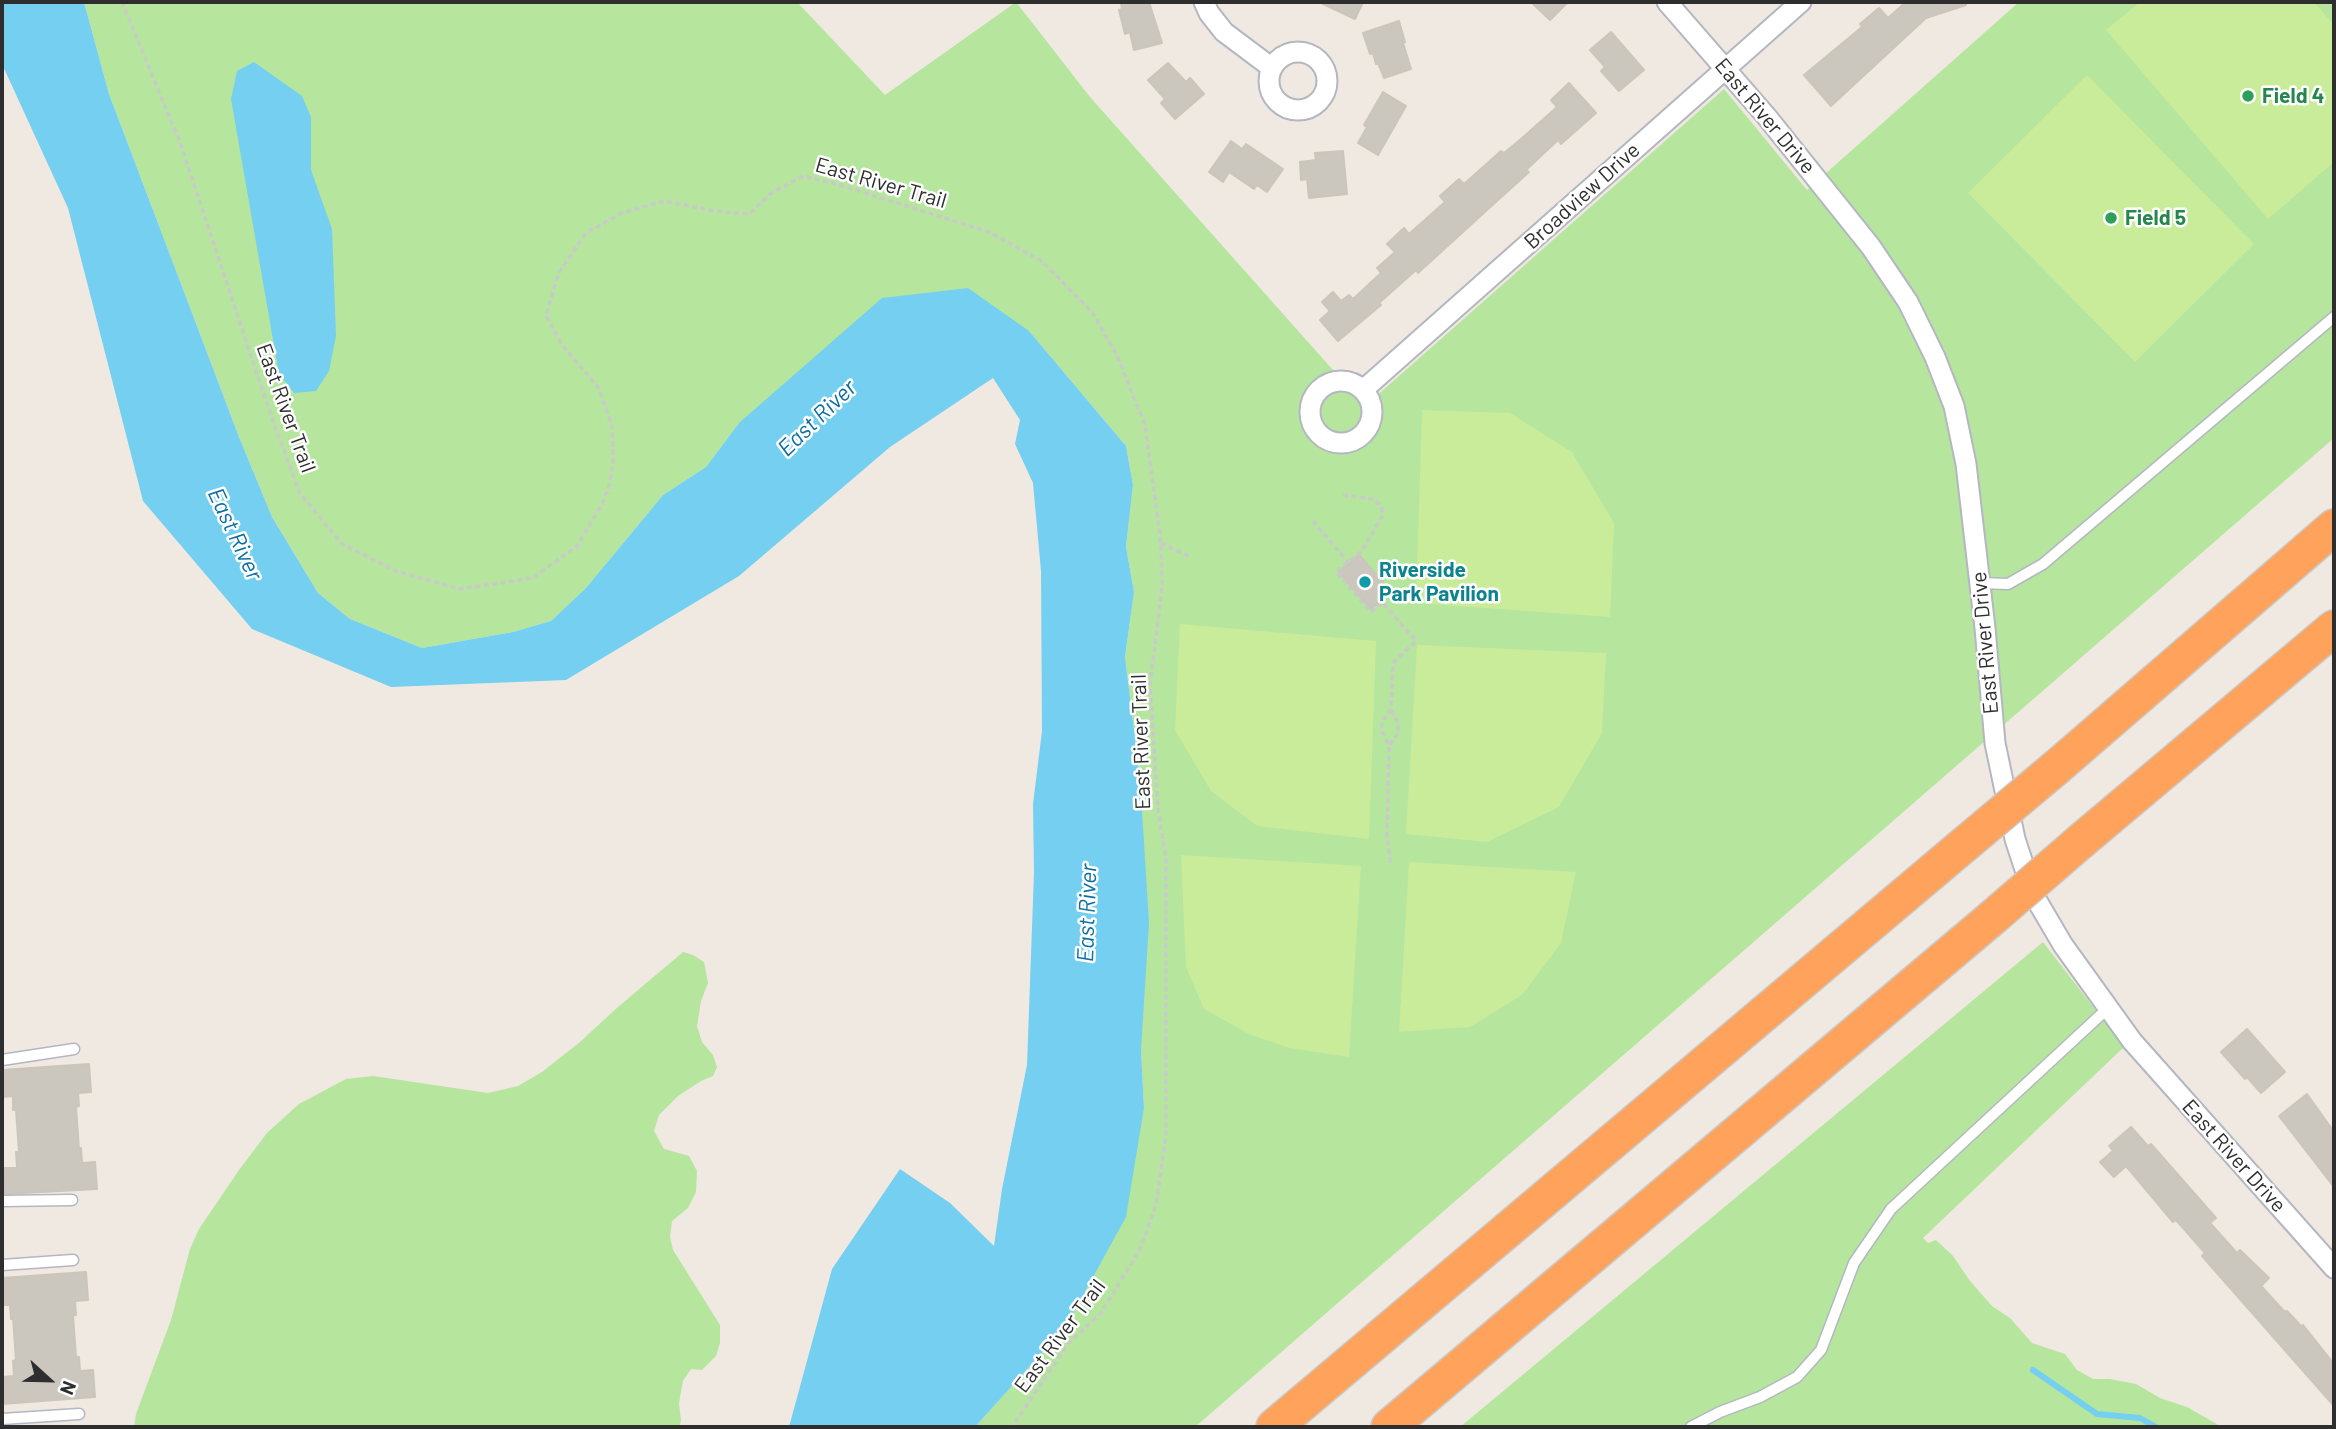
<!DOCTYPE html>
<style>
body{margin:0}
#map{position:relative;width:2336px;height:1429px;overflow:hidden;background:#efe9e1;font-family:Barlow,sans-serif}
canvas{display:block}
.frame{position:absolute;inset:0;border:4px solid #2e2e2e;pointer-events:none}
.north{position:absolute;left:14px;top:1345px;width:70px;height:70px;-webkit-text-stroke:5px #fff;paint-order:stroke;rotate:112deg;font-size:19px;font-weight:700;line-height:28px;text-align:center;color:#2e2e2e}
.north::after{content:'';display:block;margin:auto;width:24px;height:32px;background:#2e2e2e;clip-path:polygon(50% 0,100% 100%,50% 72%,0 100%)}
</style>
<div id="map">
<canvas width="2336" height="1429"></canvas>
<div class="frame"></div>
<div class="north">N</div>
</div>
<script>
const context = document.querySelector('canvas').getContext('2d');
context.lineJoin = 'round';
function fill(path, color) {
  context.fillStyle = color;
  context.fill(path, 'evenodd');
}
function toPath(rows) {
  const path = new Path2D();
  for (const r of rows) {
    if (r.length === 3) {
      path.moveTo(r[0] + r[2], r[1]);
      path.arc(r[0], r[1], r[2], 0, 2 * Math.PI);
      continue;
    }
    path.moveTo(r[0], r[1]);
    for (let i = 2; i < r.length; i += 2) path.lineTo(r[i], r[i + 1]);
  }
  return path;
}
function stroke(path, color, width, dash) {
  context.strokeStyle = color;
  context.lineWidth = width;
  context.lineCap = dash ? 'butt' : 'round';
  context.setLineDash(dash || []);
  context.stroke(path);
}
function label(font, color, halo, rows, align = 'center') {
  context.font = font + ' Barlow,sans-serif';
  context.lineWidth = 5;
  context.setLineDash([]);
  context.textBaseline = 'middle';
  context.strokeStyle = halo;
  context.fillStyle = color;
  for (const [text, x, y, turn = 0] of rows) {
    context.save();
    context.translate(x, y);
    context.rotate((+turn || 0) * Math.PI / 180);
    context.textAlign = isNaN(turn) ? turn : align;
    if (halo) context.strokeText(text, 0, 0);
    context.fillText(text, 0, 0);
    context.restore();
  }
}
fill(toPath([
 [84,2,797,2,885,95,1016,2,1090,97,1365,406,1724,89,1807,190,2019,2,2334,2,2334,438,1195,1427,975,1427,1066,1326,1144,1109,1141,1050,1140,779,1125,657,1134,592,1126,547,1133,485,1126,446,1029,331,739,423,706,467,663,495,586,588,551,621,513,632,422,648,350,619,318,593,272,517,239,437,109,94],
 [2043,942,2124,1047,1923,1238,1928,1243,1936,1240,1953,1256,1970,1281,1992,1306,2010,1318,2032,1343,2065,1354,2077,1370,2093,1379,2110,1379,2136,1384,2160,1398,2187,1407,2222,1427,1460,1427],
 [683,952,693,955,704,962,708,983,701,1001,697,1026,702,1042,713,1055,717,1067,713,1076,701,1081,678,1096,659,1115,654,1131,664,1149,689,1156,697,1171,696,1192,688,1208,672,1221,670,1237,673,1250,720,1325,720,1343,716,1356,702,1370,691,1369,683,1381,679,1403,681,1421,679,1427,134,1427,136,1414,171,1320,190,1249,199,1229,239,1170,267,1133,299,1104,346,1079,373,1076,488,1093,518,1086,542,1072,580,1042,618,1007]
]), '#b6e59e');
fill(toPath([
 [2140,2,2314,2,2334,25,2334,162,2268,219,2106,30],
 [2087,75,2254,244,2135,362,1968,193],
 [1422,410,1510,413,1572,452,1614,523,1610,617,1416,603],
 [1180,624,1376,641,1369,839,1257,826,1211,791,1175,730],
 [1417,645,1606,653,1602,733,1559,807,1487,842,1406,834],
 [1181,855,1361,866,1349,1057,1289,1048,1249,1034,1204,1009,1186,967],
 [1409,862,1576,872,1561,943,1522,995,1470,1027,1399,1032]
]), '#c9ec9a');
fill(toPath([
 [2,2,84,2,109,94,239,437,272,517,318,593,350,619,422,648,513,632,551,621,586,588,663,495,706,467,739,423,882,298,968,288,1029,331,1126,446,1133,485,1126,547,1134,592,1125,657,1140,779,1149,923,1141,1050,1144,1108,1126,1217,1066,1326,975,1427,789,1427,832,1269,900,1169,950,1203,994,1246,1002,1189,1027,1065,1034,872,1033,804,1042,731,1041,571,1033,483,1015,444,1020,420,993,378,890,447,739,576,566,680,391,687,252,629,143,501,68,208,2,64],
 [254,62,302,96,311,117,311,170,332,229,336,336,329,371,316,391,294,393,279,374,231,99,237,71]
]), '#75cff0');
stroke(toPath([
 [2033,1370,2097,1414,2140,1418,2156,1427]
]), '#75cff0', 6);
const building = toPath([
 [1121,2,1149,2,1162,43,1134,50,1130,32,1125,34,1119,10,1122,9,1121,2],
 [1319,2,1363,2,1355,19,1319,2],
 [1531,2,1568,2,1550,20,1531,2],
 [1906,2,1966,2,1966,5,1926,18,1831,106,1804,75,1862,27,1860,24,1879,8,1888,18,1906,2],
 [1399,21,1405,42,1403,43,1411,69,1384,78,1378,63,1376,64,1373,53,1370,54,1363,33,1399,21],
 [1611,32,1644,70,1619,91,1601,71,1605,67,1590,50,1611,32],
 [1168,63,1186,82,1190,78,1204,94,1175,119,1161,103,1165,99,1148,80,1168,63],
 [1569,83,1596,113,1561,144,1558,140,1526,170,1529,172,1487,210,1418,273,1416,270,1379,303,1381,305,1338,341,1320,320,1330,311,1322,302,1333,292,1341,301,1349,295,1353,299,1381,273,1377,268,1395,252,1387,244,1404,228,1409,234,1445,202,1440,196,1459,179,1464,184,1501,151,1504,153,1521,139,1557,107,1551,100,1569,83],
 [1383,92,1406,106,1378,155,1358,143,1367,127,1364,125,1383,92],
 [1231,141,1242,149,1246,144,1283,169,1267,192,1257,185,1254,189,1229,172,1223,182,1209,172,1231,141],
 [1343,151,1347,194,1309,198,1307,179,1301,180,1300,162,1316,160,1315,153,1343,151],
 [1359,555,1391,592,1371,609,1339,572,1359,555],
 [2247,1029,2285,1072,2261,1093,2247,1077,2245,1079,2221,1052,2247,1029],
 [89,1064,91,1092,78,1093,79,1106,76,1107,79,1149,81,1148,82,1163,95,1162,97,1189,5,1194,3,1168,17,1168,16,1152,19,1152,16,1110,13,1110,13,1096,2,1097,2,1070,89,1064],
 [2307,1094,2334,1132,2334,1187,2279,1116,2307,1094],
 [2131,1127,2148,1146,2151,1144,2216,1218,2210,1223,2237,1253,2240,1250,2269,1278,2261,1286,2285,1312,2287,1311,2302,1327,2303,1325,2334,1364,2334,1406,2202,1256,2205,1253,2176,1220,2173,1222,2126,1166,2114,1177,2100,1162,2113,1151,2109,1146,2131,1127],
 [86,1272,88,1300,75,1301,76,1315,73,1315,76,1357,79,1357,80,1371,93,1370,95,1397,2,1404,2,1377,14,1376,13,1361,16,1360,13,1318,11,1319,10,1305,2,1305,2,1278,86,1272]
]);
fill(building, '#cbc7bf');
stroke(building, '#cbc5ba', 2);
const service = toPath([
 [1980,583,2008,584,2043,564,2334,317],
 [2,1060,74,1049],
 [2,1201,72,1200],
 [2,1265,73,1260],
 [2,1419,79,1414],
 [1691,1427,1720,1412,1760,1397,1797,1377,1821,1350,1854,1263,1891,1209,2107,1009]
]);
const minor = toPath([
 [1204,2,1209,13,1224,32,1272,68],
 [1667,2,1767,117,1871,247,1908,302,1935,357,1954,406,1966,464,1985,628,1995,743,2015,839,2033,894,2063,945,2132,1041,2334,1268],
 [1298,81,29],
 [1341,412,31],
 [1363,390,1801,2]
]);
const motorway = toPath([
 [2058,766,2334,527],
 [2081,841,2334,628],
 [1274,1427,1965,844],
 [1389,1427,1992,918]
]);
stroke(service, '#b4b7c1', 13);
stroke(minor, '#b4b7c1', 23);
stroke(motorway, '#c9c9c9', 38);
stroke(toPath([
 [122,2,179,140,273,421,300,493,342,544,396,571,460,589,533,578,577,546,602,504,609,487,613,462,612,425,598,387,562,345,546,316,558,274,586,233,622,213,664,201,715,211,749,214,770,194,803,176,837,184,989,232,1042,261,1093,313,1118,358,1145,425,1161,543,1162,587,1150,686,1158,810,1166,859,1166,1135,1156,1205,1140,1249,1101,1313,1068,1344,1012,1427],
 [1343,495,1374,499,1382,507,1382,516,1362,551,1336,572,1371,612,1382,602,1416,641,1393,663,1391,710,1382,722,1382,732,1389,746,1387,838,1391,865],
 [1313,521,1348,562],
 [1161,543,1190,557],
 [1390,745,1398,733,1398,722,1391,710]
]), '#c9c9c9', 3.5, [5, 3.5]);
stroke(service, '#fff', 10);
stroke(minor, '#fff', 19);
stroke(motorway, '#ffa35c', 35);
const motorwayBridge = toPath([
 [1965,844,2058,766],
 [1992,918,2081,841]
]);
stroke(motorwayBridge, '#c9c9c9', 38, []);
stroke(motorwayBridge, '#ffa35c', 35);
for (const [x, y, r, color] of [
 [2248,96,7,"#2e9e5b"],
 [2111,218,7,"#2e9e5b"],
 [1365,582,7,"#0f9aa8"]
]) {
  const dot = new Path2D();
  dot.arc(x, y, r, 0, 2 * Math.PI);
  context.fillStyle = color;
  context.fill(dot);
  stroke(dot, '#fff', 2.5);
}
label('bold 21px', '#27864d', '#fff', [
 ["Field 4",2262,96],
 ["Field 5",2125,218]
], 'left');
label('21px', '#2e2e2e', '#fff', [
 ["East River Drive",1765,116,50],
 ["East River Trail",881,183,16],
 ["Broadview Drive",1582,196,-42],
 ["East River Trail",286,408,70],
 ["East River Drive",1985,643,-95],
 ["East River Trail",1141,742,-92],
 ["East River Drive",2234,1156,48],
 ["East River Trail",1060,1336,-53]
]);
label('bold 21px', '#0d838f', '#fff', [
 ["Riverside",1379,570],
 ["Park Pavilion",1379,594]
], 'left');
label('italic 23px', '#0d6fa3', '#fff', [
 ["East River",817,418,-44],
 ["East River",235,534,65],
 ["East River",1087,913,-88]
]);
</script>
